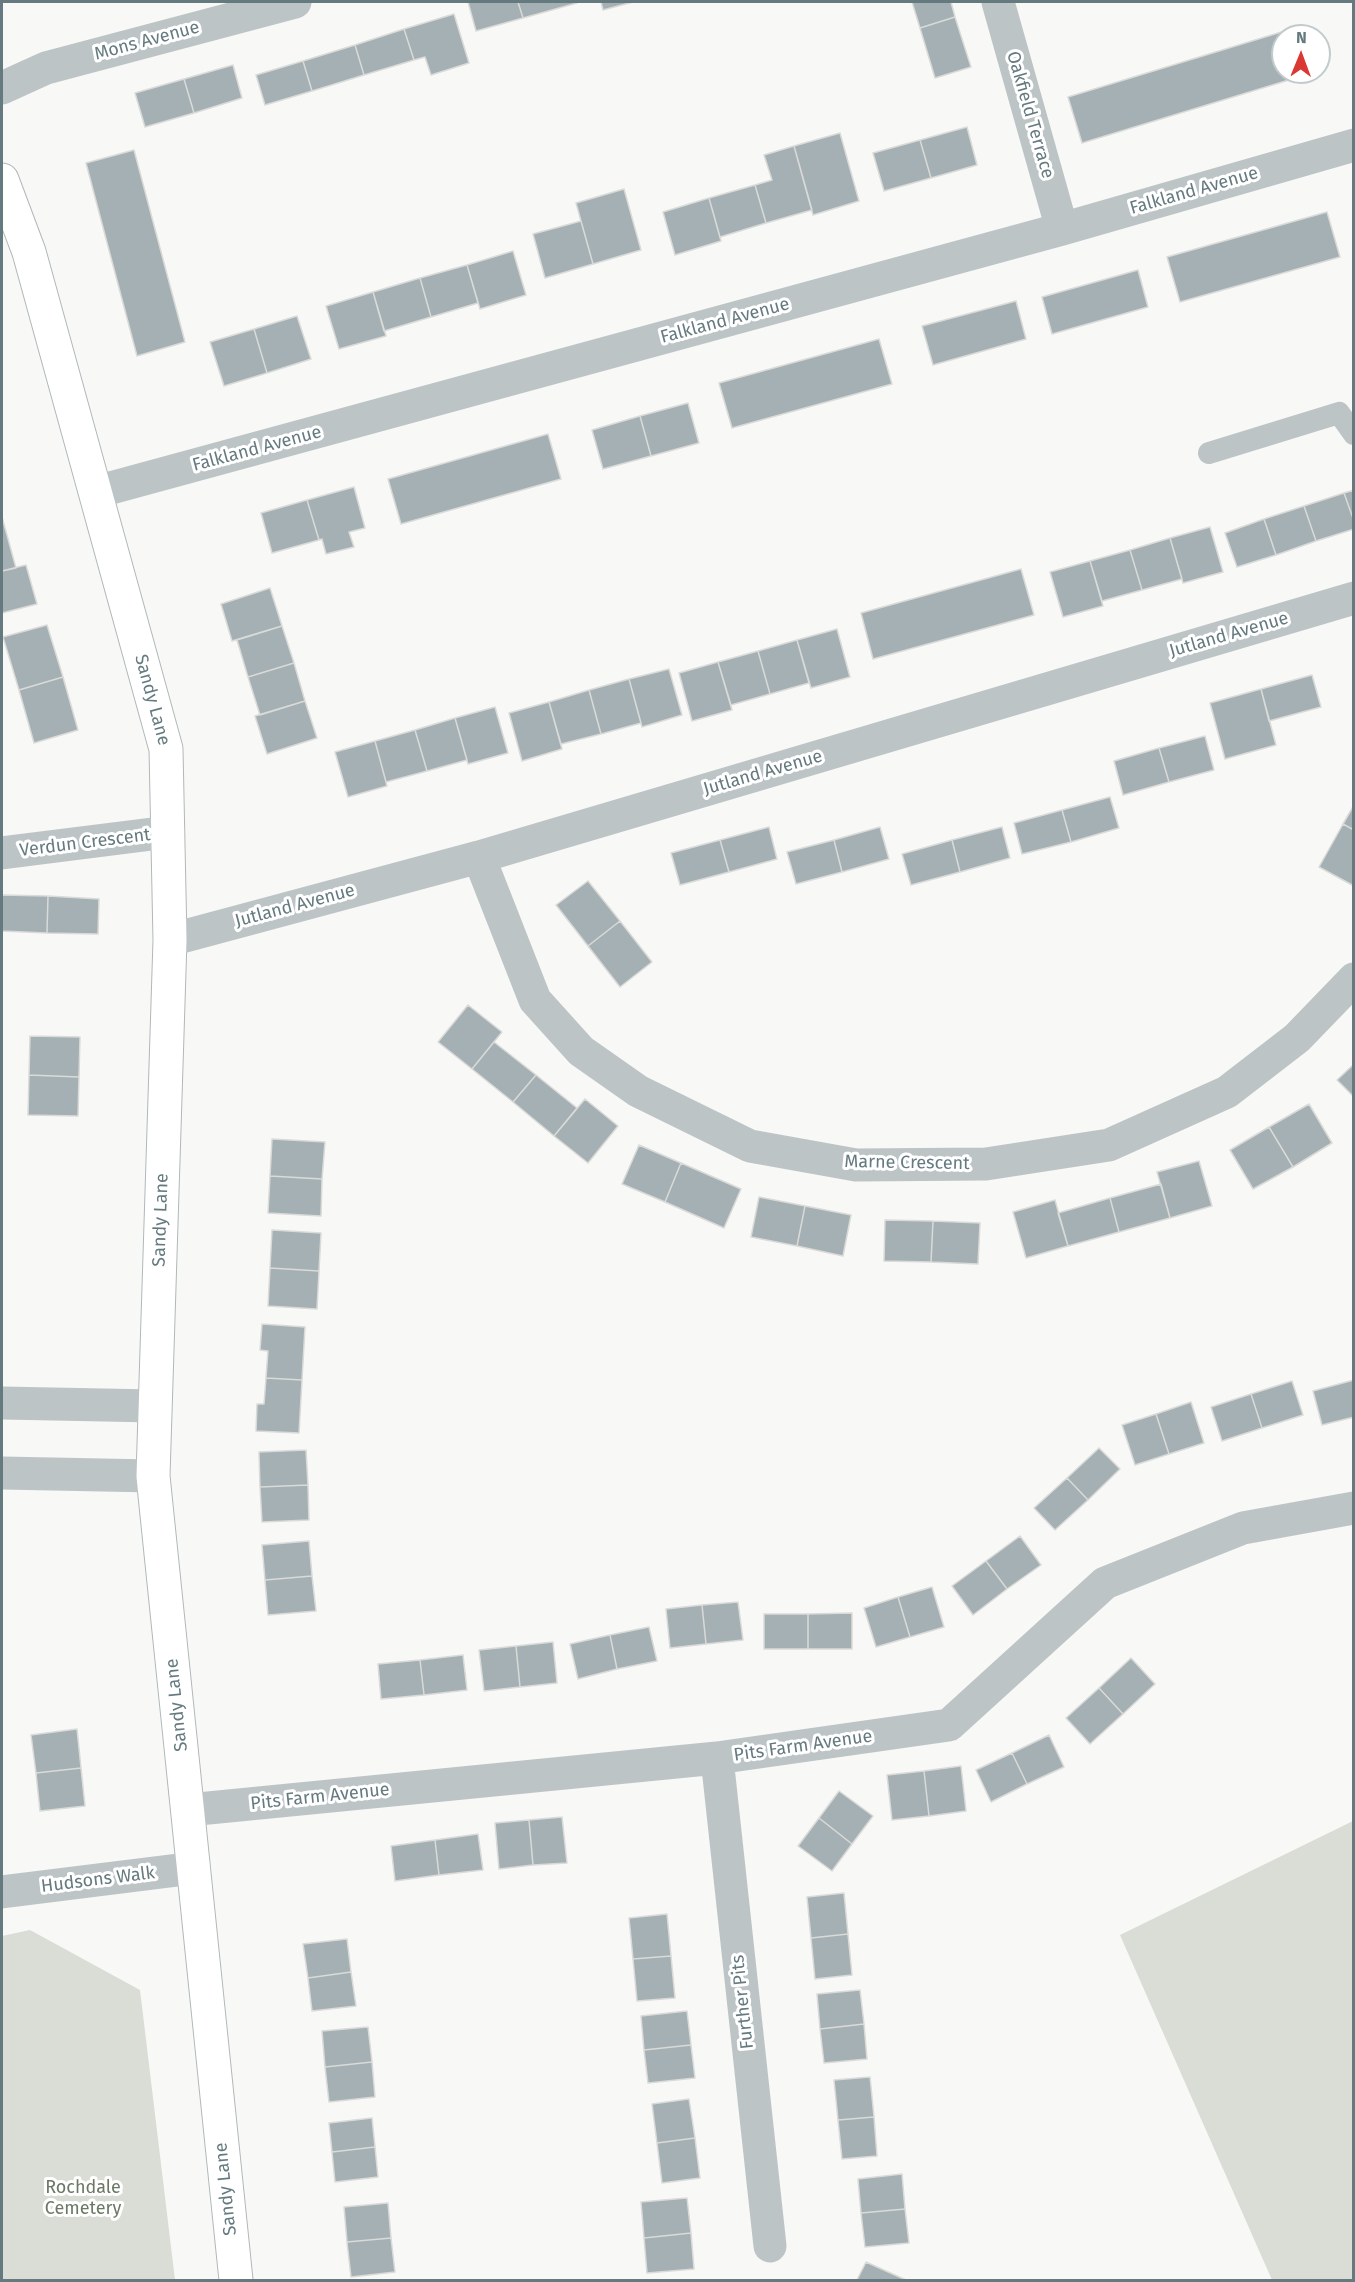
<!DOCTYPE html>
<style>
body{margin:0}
#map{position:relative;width:1355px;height:2282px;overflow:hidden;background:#f8f8f6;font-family:"Fira Sans",sans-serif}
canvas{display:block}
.frame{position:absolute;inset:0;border:3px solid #657a7f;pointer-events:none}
.north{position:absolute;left:1271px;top:24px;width:60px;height:60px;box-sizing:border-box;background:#fff;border:2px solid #c1cacc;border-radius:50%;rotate:1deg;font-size:16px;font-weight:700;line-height:24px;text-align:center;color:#657a7f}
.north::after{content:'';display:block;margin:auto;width:21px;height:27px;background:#db3733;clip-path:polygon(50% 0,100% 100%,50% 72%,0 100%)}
</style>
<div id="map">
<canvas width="1355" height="2282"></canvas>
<div class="frame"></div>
<div class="north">N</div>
</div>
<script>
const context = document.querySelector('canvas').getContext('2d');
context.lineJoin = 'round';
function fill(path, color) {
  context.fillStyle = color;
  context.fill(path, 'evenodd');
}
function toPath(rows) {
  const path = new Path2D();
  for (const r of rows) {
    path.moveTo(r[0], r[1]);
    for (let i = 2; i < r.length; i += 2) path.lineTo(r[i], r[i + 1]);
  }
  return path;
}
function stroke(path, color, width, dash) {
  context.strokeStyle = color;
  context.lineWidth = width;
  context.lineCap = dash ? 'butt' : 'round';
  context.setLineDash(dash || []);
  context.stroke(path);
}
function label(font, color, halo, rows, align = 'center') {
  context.font = font + ' "Fira Sans",sans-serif';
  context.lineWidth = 6;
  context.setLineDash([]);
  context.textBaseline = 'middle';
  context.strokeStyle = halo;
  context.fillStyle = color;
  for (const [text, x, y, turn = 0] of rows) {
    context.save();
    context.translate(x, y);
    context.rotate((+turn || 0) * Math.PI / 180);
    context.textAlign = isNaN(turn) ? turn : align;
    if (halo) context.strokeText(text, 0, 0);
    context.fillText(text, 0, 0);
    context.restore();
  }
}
fill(toPath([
 [1353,1821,1353,2280,1272,2280,1120,1935],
 [30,1930,140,1990,175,2280,2,2280,2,1936]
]), '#d9ddd5');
const building = toPath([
 [468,2,518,2,523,18,476,31,468,2],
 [518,2,576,2,577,3,523,18,518,2],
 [601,2,633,2,603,10,601,2],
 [912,2,951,2,955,17,920,28,912,2],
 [454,14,469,63,431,75,425,57,414,60,404,29,454,14],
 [955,17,971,67,935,78,920,28,955,17],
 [404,29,414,60,364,75,355,45,404,29],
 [1288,30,1290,36,1283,36,1283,72,1301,72,1302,76,1082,143,1068,97,1288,30],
 [355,45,364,75,312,91,303,61,355,45],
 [303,61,312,91,265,105,256,75,303,61],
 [233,65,242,98,194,113,184,79,233,65],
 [184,79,194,113,145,127,135,93,184,79],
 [967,127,977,165,931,178,920,140,967,127],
 [840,133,859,201,813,215,794,146,840,133],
 [920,140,931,178,884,191,873,153,920,140],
 [794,146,812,210,766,223,755,185,772,180,764,155,794,146],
 [134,150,185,342,137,356,86,163,134,150],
 [755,185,766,223,720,237,709,198,755,185],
 [624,189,641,250,593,264,576,203,624,189],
 [709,198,721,241,675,255,663,212,709,198],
 [1327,212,1340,257,1180,302,1167,257,1327,212],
 [581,221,593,264,545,278,533,234,581,221],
 [513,251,526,295,480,309,467,265,513,251],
 [467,265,478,303,431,317,420,278,467,265],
 [1138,270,1148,307,1052,334,1042,297,1138,270],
 [420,278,431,317,384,331,373,292,420,278],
 [373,292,386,336,339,349,326,306,373,292],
 [1016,301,1026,339,933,365,922,326,1016,301],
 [297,316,311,359,267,373,254,329,297,316],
 [254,329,267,373,224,386,210,342,254,329],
 [879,339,892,384,732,428,719,383,879,339],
 [688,403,699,443,651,456,640,416,688,403],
 [640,416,651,456,603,469,592,430,640,416],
 [548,434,561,479,401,524,388,479,548,434],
 [354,487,365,528,349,532,354,547,326,554,322,539,319,540,307,500,354,487],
 [1354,490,1354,521,1344,493,1354,490],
 [1344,493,1354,521,1354,529,1316,541,1304,506,1344,493],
 [307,500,319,540,272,553,261,513,307,500],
 [1304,506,1316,541,1276,555,1264,519,1304,506],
 [2,517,16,568,2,571,2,517],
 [1264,519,1276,555,1237,567,1225,533,1264,519],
 [1210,527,1223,572,1183,583,1170,538,1210,527],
 [1170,538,1182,579,1142,590,1130,550,1170,538],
 [1130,550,1142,590,1102,601,1090,561,1130,550],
 [1090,561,1103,606,1063,617,1050,572,1090,561],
 [26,565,37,604,2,613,2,571,26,565],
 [1021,569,1034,615,873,659,861,613,1021,569],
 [270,588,282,626,232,641,221,604,270,588],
 [47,625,63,677,19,690,3,637,47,625],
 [282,626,294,663,248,677,237,640,282,626],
 [837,629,850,677,811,688,797,640,837,629],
 [797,640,809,683,770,694,758,651,797,640],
 [758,651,770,694,731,705,718,662,758,651],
 [718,662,732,710,692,721,679,673,718,662],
 [294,663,305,701,260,715,248,677,294,663],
 [669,669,682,715,642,727,629,679,669,669],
 [1312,675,1321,707,1269,721,1261,689,1312,675],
 [63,677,78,730,34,743,19,690,63,677],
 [629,679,641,723,601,734,589,690,629,679],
 [1261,689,1276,745,1225,759,1210,703,1261,689],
 [589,690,601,734,561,744,549,702,589,690],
 [305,701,317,738,267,754,255,716,305,701],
 [549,702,562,749,522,761,509,713,549,702],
 [495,707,508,753,468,764,455,718,495,707],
 [455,718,467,760,427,771,415,730,455,718],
 [415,730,427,771,386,782,375,741,415,730],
 [1205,736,1214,770,1169,782,1159,748,1205,736],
 [375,741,387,786,348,797,335,752,375,741],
 [1159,748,1169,782,1123,795,1114,761,1159,748],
 [1110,797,1119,828,1071,842,1062,810,1110,797],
 [1354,805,1354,830,1343,824,1354,805],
 [1062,810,1071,842,1022,854,1014,823,1062,810],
 [1343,824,1354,830,1354,886,1319,867,1343,824],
 [769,827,777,859,729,872,720,840,769,827],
 [880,827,889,859,842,872,834,840,880,827],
 [1002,827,1010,858,960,872,952,840,1002,827],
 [720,840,729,872,680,885,671,853,720,840],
 [834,840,842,872,796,884,787,852,834,840],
 [952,840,960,872,911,885,902,854,952,840],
 [588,881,620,921,588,946,556,905,588,881],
 [2,895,48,896,47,933,2,931,2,895],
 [48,896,99,899,98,934,47,933,48,896],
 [620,921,652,962,620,987,588,946,620,921],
 [468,1005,502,1032,472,1069,438,1042,468,1005],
 [30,1036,80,1037,79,1077,29,1075,30,1036],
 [494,1042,536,1075,513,1102,472,1069,494,1042],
 [1354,1064,1354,1097,1337,1080,1354,1064],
 [29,1075,79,1077,78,1116,28,1115,29,1075],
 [536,1075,577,1108,554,1136,513,1102,536,1075],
 [585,1099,618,1126,588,1163,554,1136,585,1099],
 [1309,1104,1332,1143,1293,1167,1269,1127,1309,1104],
 [1269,1127,1293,1167,1253,1189,1230,1150,1269,1127],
 [272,1139,325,1142,322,1179,270,1176,272,1139],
 [639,1145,681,1163,665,1202,622,1184,639,1145],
 [1199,1161,1212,1206,1170,1218,1157,1172,1199,1161],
 [681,1163,741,1189,724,1228,665,1202,681,1163],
 [270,1176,322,1179,321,1216,268,1213,270,1176],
 [1161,1184,1170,1218,1119,1232,1110,1198,1161,1184],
 [759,1197,805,1206,797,1246,751,1237,759,1197],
 [1110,1198,1119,1232,1068,1246,1058,1213,1110,1198],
 [1055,1200,1068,1246,1026,1258,1013,1212,1055,1200],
 [805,1206,851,1215,843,1256,797,1246,805,1206],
 [885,1220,933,1221,931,1262,884,1261,885,1220],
 [933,1221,980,1223,978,1264,931,1262,933,1221],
 [272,1230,321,1233,319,1271,270,1268,272,1230],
 [270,1268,319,1271,317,1309,268,1306,270,1268],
 [262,1324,305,1327,302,1380,266,1378,268,1351,260,1350,262,1324],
 [266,1378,302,1380,299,1433,256,1431,257,1404,264,1404,266,1378],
 [1354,1380,1354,1417,1322,1425,1313,1391,1354,1380],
 [1292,1381,1303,1415,1262,1428,1251,1394,1292,1381],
 [1251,1394,1262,1428,1222,1441,1211,1407,1251,1394],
 [1191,1402,1204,1443,1169,1454,1156,1414,1191,1402],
 [1156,1414,1169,1454,1135,1465,1122,1425,1156,1414],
 [1099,1448,1120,1469,1088,1500,1067,1478,1099,1448],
 [306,1450,308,1485,260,1487,259,1452,306,1450],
 [1067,1478,1088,1500,1055,1530,1034,1508,1067,1478],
 [308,1485,309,1520,262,1522,260,1487,308,1485],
 [1020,1536,1041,1565,1007,1589,986,1561,1020,1536],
 [309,1541,312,1576,265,1580,262,1545,309,1541],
 [986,1561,1007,1589,973,1615,952,1586,986,1561],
 [312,1576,316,1611,268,1615,265,1580,312,1576],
 [932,1587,944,1627,910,1637,898,1597,932,1587],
 [898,1597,910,1637,876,1647,864,1608,898,1597],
 [738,1602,743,1640,706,1644,702,1605,738,1602],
 [702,1605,706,1644,670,1648,666,1609,702,1605],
 [852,1613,852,1649,808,1649,808,1614,852,1613],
 [764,1614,808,1614,808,1649,764,1649,764,1614],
 [649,1627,657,1661,617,1669,610,1635,649,1627],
 [610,1635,617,1669,578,1679,570,1644,610,1635],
 [553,1642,557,1683,520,1687,516,1646,553,1642],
 [516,1646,520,1687,484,1691,479,1650,516,1646],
 [463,1655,467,1690,424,1695,420,1660,463,1655],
 [1131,1658,1155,1684,1123,1714,1099,1688,1131,1658],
 [420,1660,424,1695,381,1699,378,1664,420,1660],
 [1099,1688,1123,1714,1090,1744,1066,1718,1099,1688],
 [77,1729,81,1768,36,1773,31,1735,77,1729],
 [1049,1735,1064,1767,1027,1784,1012,1753,1049,1735],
 [1012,1753,1027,1784,991,1802,976,1770,1012,1753],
 [961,1766,966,1811,929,1816,924,1771,961,1766],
 [81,1768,85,1806,40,1811,36,1773,81,1768],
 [924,1771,929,1816,892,1820,887,1775,924,1771],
 [839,1791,873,1816,852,1844,819,1818,839,1791],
 [562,1817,567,1863,533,1865,529,1820,562,1817],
 [819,1818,852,1844,832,1871,798,1846,819,1818],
 [529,1820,533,1865,499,1869,495,1823,529,1820],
 [478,1834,483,1870,439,1875,435,1840,478,1834],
 [435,1840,439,1875,395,1881,391,1846,435,1840],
 [844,1893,848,1934,811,1938,807,1897,844,1893],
 [667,1914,671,1956,633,1959,629,1918,667,1914],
 [848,1934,852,1975,815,1979,811,1938,848,1934],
 [347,1939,351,1972,308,1978,303,1944,347,1939],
 [671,1956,675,1998,637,2001,633,1959,671,1956],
 [351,1972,356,2006,312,2011,308,1978,351,1972],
 [860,1990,864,2024,820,2029,817,1994,860,1990],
 [687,2011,691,2045,644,2050,641,2016,687,2011],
 [864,2024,867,2059,824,2063,820,2029,864,2024],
 [368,2027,372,2062,325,2067,322,2031,368,2027],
 [691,2045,695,2078,648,2083,644,2050,691,2045],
 [372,2062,375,2097,329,2102,325,2067,372,2062],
 [870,2077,874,2117,838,2120,834,2080,870,2077],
 [689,2099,695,2138,657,2143,652,2104,689,2099],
 [874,2117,877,2156,842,2159,838,2120,874,2117],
 [372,2118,375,2147,332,2152,329,2123,372,2118],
 [695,2138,700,2178,662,2183,657,2143,695,2138],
 [375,2147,378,2177,335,2182,332,2152,375,2147],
 [902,2174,905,2209,861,2213,858,2179,902,2174],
 [687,2198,691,2233,644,2238,641,2202,687,2198],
 [388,2203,391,2238,347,2242,344,2207,388,2203],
 [905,2209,909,2243,865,2247,861,2213,905,2209],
 [691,2233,694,2269,647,2273,644,2238,691,2233],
 [391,2238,395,2272,351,2277,347,2242,391,2238],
 [866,2262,906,2280,857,2280,866,2262]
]);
fill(building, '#a4b0b3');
stroke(building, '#dadad8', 1.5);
const secondary = toPath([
 [2,180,29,252,166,749,170,940,153,1476,236,2280]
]);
stroke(secondary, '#b0b8ba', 35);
stroke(toPath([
 [1209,453,1339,413,1354,434]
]), '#bdc4c5', 22);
stroke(toPath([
 [998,2,1062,229],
 [2,88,46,68,295,2],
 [96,492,1062,229,1354,145],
 [2,853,168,832],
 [479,857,535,1000,581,1051,638,1091,750,1146,856,1165,986,1164,1109,1145,1227,1092,1297,1038,1354,979],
 [170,940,479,857,1354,598],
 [2,1403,155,1406],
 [2,1473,153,1476],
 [717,1758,770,2246],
 [188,1810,717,1758,949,1725,1105,1583,1243,1528,1354,1508],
 [2,1892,194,1868]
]), '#bdc4c5', 33);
stroke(secondary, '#fff', 33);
label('18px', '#657a7f', '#fff', [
 ["Mons Avenue",147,41,-15],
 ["Oakfield Terrace",1030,115,74],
 ["Falkland Avenue",1194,191,-16],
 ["Falkland Avenue",725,321,-15],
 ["Falkland Avenue",257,449,-15],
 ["Jutland Avenue",1229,635,-16],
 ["Sandy Lane",152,700,75],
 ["Jutland Avenue",763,773,-16],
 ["Verdun Crescent",85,843,-7],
 ["Jutland Avenue",295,906,-15],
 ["Marne Crescent",907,1163,1],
 ["Sandy Lane",161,1220,-88],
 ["Sandy Lane",177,1705,-96],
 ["Pits Farm Avenue",803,1746,-8],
 ["Pits Farm Avenue",320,1797,-6],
 ["Hudsons Walk",98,1880,-7],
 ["Further Pits",743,2002,-96],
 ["Sandy Lane",226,2189,-96]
]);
label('18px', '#6b7863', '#fff', [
 ["Rochdale",83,2188],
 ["Cemetery",83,2209]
]);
</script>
